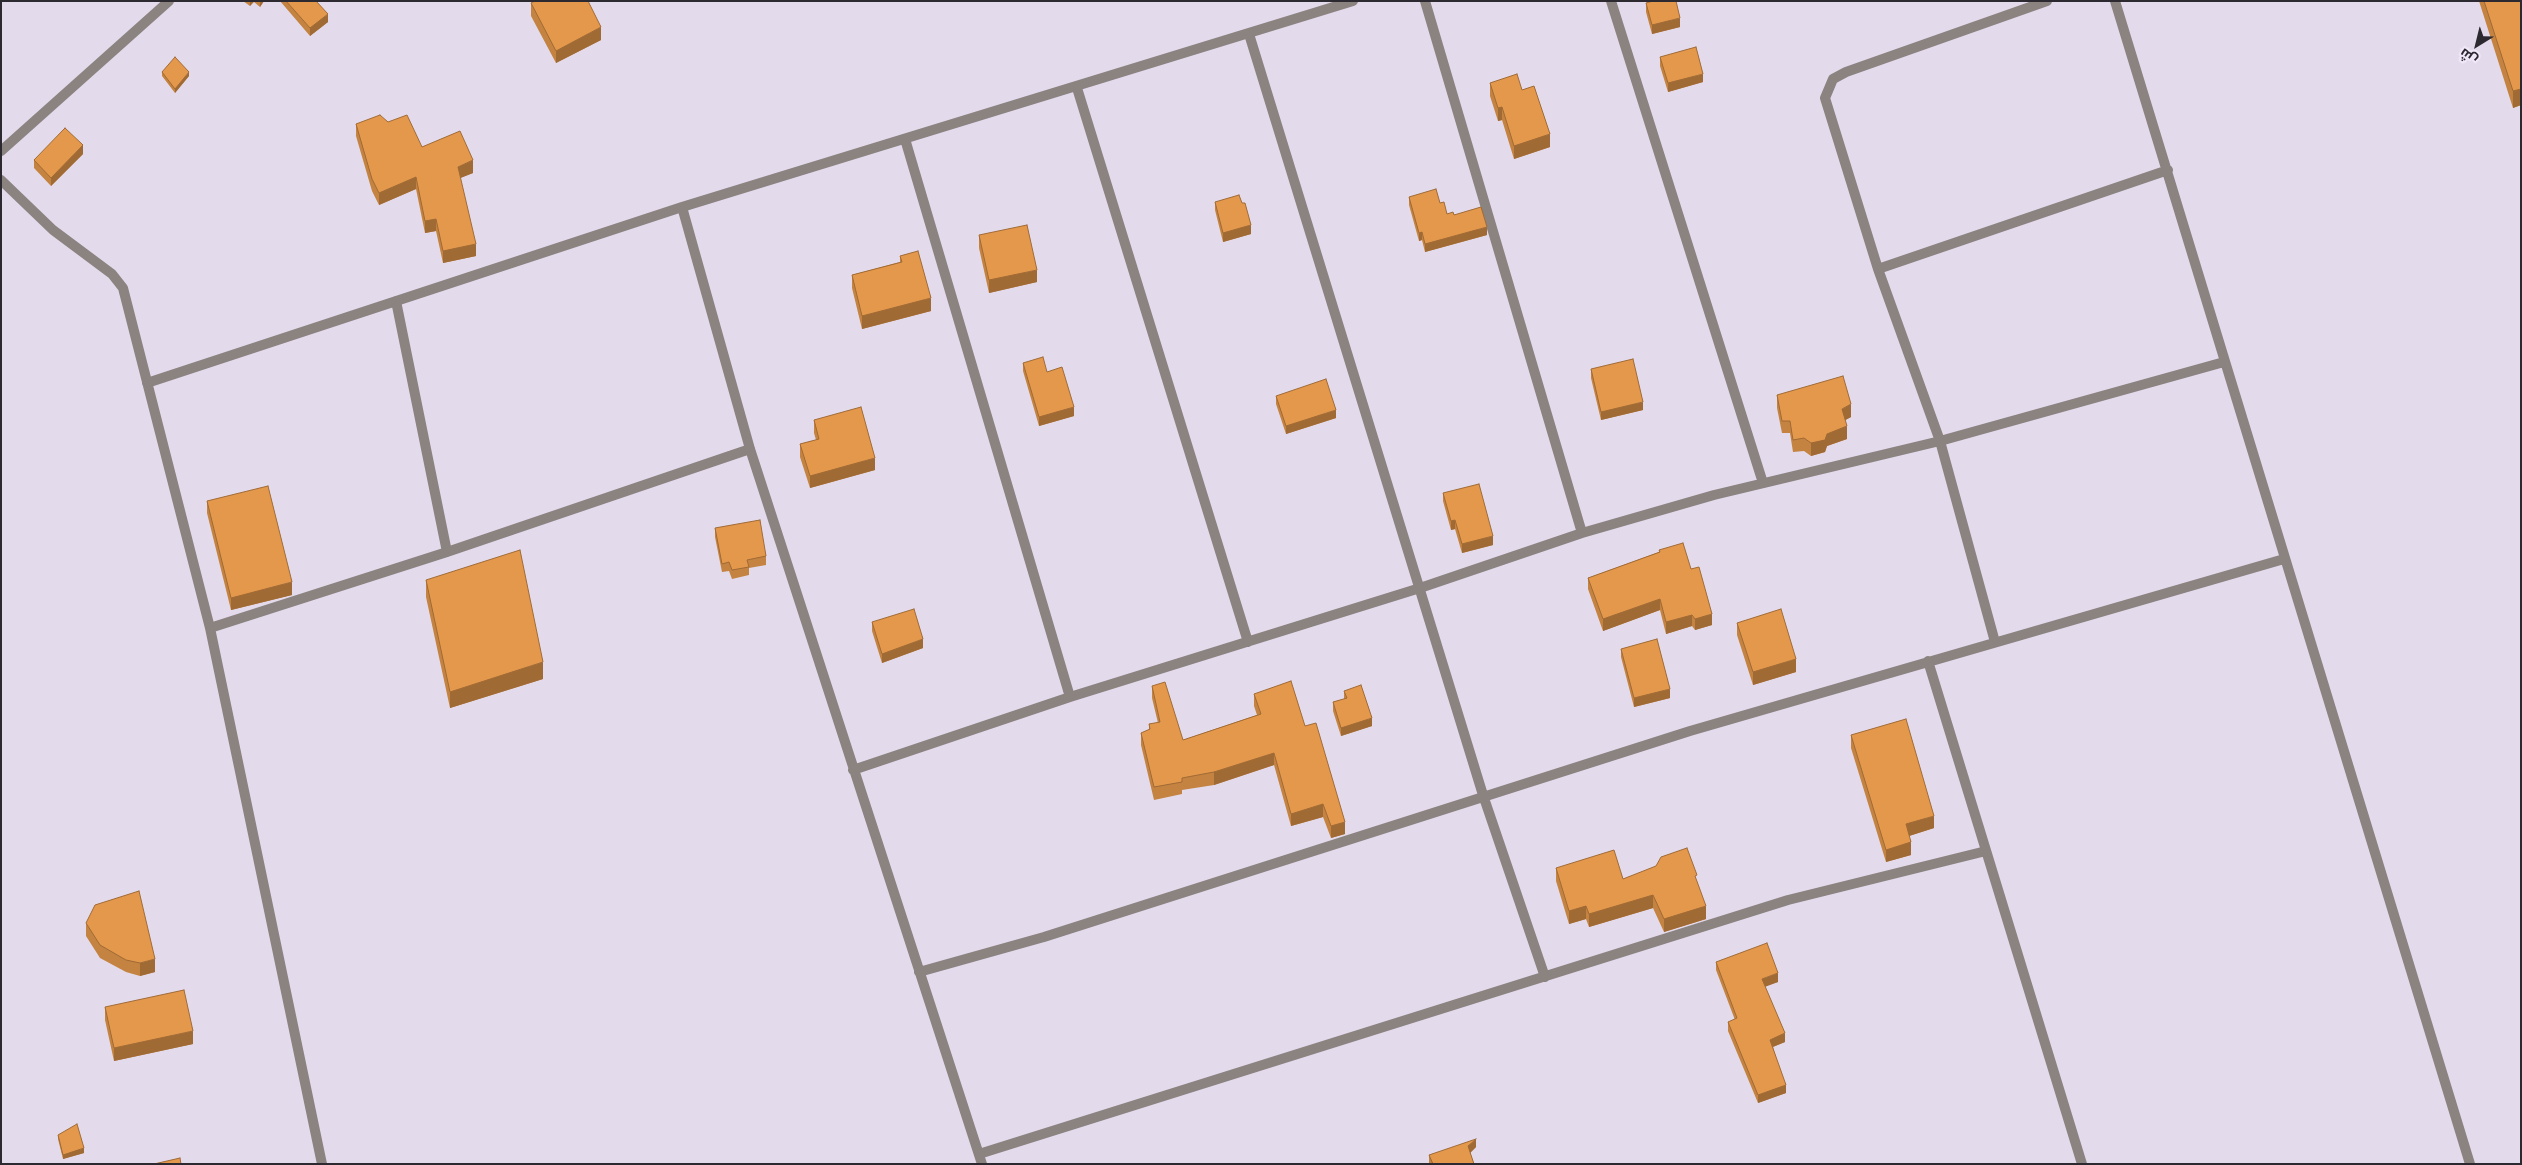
<!DOCTYPE html>
<meta charset="utf-8">
<style>
body{margin:0}
#map{position:relative;width:2522px;height:1165px;overflow:hidden;background:#e3dbec;font-family:"Open Sans",Cairo,sans-serif}
canvas{display:block}
.frame{position:absolute;inset:0;border:2px solid #2d2930;pointer-events:none}
.north{position:absolute;left:2452px;top:20px;width:50px;height:50px;-webkit-text-stroke:4px #f0e8f9;paint-order:stroke;rotate:216deg;font-size:14px;font-weight:700;line-height:20px;text-align:center;color:#2d2930}
.north::after{content:'';display:block;margin:auto;width:18px;height:22px;background:#2d2930;clip-path:polygon(50% 0,100% 100%,50% 72%,0 100%)}
</style>
<div id="map">
<canvas width="2522" height="1165"></canvas>
<div class="frame"></div>
<div class="north">ش</div>
</div>
<script>
const context = document.querySelector('canvas').getContext('2d');
context.lineJoin = 'round';
function toPath(rows) {
  const path = new Path2D();
  for (const r of rows) {
    path.moveTo(r[0], r[1]);
    for (let i = 2; i < r.length; i += 2) path.lineTo(r[i], r[i + 1]);
  }
  return path;
}
function stroke(path, color, width, dash) {
  context.strokeStyle = color;
  context.lineWidth = width;
  context.lineCap = dash ? 'butt' : 'round';
  context.setLineDash(dash || []);
  context.stroke(path);
}
function fill(path, color) {
  context.fillStyle = color;
  context.fill(path, 'evenodd');
}
stroke(toPath([
 [1425,1,1582,533],
 [1611,1,1763,483],
 [2115,1,2470,1164],
 [1249,34,1483,795,1545,977],
 [1077,88,1248,642],
 [905,139,1070,697],
 [1,151,169,1],
 [1,180,53,230,112,274,123,288,210,628,322,1164],
 [682,207,750,449,982,1164],
 [1878,269,2168,170],
 [396,301,447,552],
 [147,383,682,207,1353,1],
 [210,628,447,552,750,449],
 [1995,642,1940,441,1878,269,1825,98,1833,79,1846,72,2047,1],
 [1928,661,2082,1164],
 [853,770,1070,697,1420,588,1582,533,1714,495,1940,441,2224,362],
 [919,972,1044,937,1690,731,2284,559],
 [979,1154,1788,900,1986,851]
]), '#8b8380', 10);
fill(toPath([
 [243,1,264,1,260,7,254,2,250,6],
 [280,1,316,1,328,22,310,36],
 [2479,1,2521,1,2521,105,2513,108],
 [531,3,601,40,556,63,531,16],
 [1646,3,1680,27,1652,34,1646,12],
 [1660,57,1703,82,1668,92,1660,66],
 [162,72,189,76,175,93,162,76],
 [1490,83,1522,90,1550,147,1514,159,1502,120,1498,121,1490,96],
 [388,122,422,147,473,173,460,178,476,256,443,263,436,231,425,233,416,189,379,205,372,191,356,136,356,124],
 [83,154,51,186,34,168,34,160],
 [1409,197,1440,203,1447,214,1454,215,1487,235,1425,252,1422,240,1419,241,1409,205],
 [1215,202,1242,203,1251,234,1223,242,1215,210],
 [979,235,1037,282,989,293,979,248],
 [900,256,931,311,862,329,852,288,852,275,900,262],
 [1023,363,1047,372,1074,416,1039,426,1023,371],
 [1591,369,1643,410,1601,420,1591,378],
 [1777,395,1851,417,1845,420,1847,439,1827,446,1825,452,1811,456,1804,451,1793,452,1790,433,1782,433,1777,408],
 [1276,396,1336,418,1286,434,1276,404],
 [814,420,875,470,810,488,800,457,800,444,816,440,814,433],
 [1443,493,1493,545,1462,553,1455,529,1451,530,1443,501],
 [207,501,292,595,231,610,207,513],
 [715,528,766,556,766,565,749,568,749,575,732,579,729,571,722,572,715,537],
 [1659,550,1691,569,1712,625,1695,630,1692,626,1666,634,1660,610,1603,631,1588,589,1588,578,1659,552],
 [426,580,543,679,450,708,426,597],
 [872,622,923,648,882,663,872,631],
 [1737,623,1796,672,1753,685,1737,635],
 [1621,649,1670,698,1634,707,1621,657],
 [1152,686,1183,740,1257,715,1254,706,1254,694,1305,726,1345,834,1331,838,1323,817,1291,826,1274,765,1214,785,1182,790,1182,794,1154,800,1141,745,1141,733,1149,730,1149,724,1158,723,1152,698],
 [1344,691,1372,726,1341,736,1333,711,1333,702,1344,699],
 [1851,735,1934,828,1909,836,1911,855,1886,862,1851,748],
 [1556,868,1623,879,1697,882,1706,919,1664,932,1653,908,1589,927,1586,919,1569,924,1556,881],
 [86,923,155,972,140,976,126,972,100,958,86,936],
 [1716,962,1778,982,1765,986,1785,1042,1773,1047,1786,1093,1758,1103,1728,1031,1728,1022,1735,1020,1716,970],
 [105,1007,193,1044,114,1061,105,1020],
 [58,1135,84,1153,63,1159,58,1139],
 [1476,1147,1470,1153,1474,1164,1429,1163,1429,1155]
]), '#c48341');
fill(toPath([
 [250,1,254,1,250,6],
 [260,1,264,1,260,7],
 [328,14,328,22,310,36,310,28],
 [1680,18,1680,27,1652,34,1652,25],
 [601,27,601,40,556,63,556,51],
 [189,72,189,76,175,93,175,89],
 [1703,74,1703,82,1668,92,1668,83],
 [2521,89,2521,105,2513,108,2513,91],
 [1502,107,1502,120,1498,121,1498,108],
 [1550,134,1550,147,1514,159,1514,146],
 [83,145,83,154,51,186,51,178],
 [473,160,473,173,458,179,458,167],
 [416,177,416,189,379,205,379,193],
 [436,219,436,231,425,233,425,221],
 [1251,225,1251,234,1223,242,1223,233],
 [1487,227,1487,235,1425,252,1425,244],
 [1422,232,1422,240,1419,241,1419,233],
 [476,244,476,256,443,263,443,251],
 [1037,270,1037,282,989,293,989,280],
 [931,298,931,311,862,329,862,316],
 [1643,402,1643,410,1601,420,1601,412],
 [1851,404,1851,417,1842,422,1842,409],
 [1074,407,1074,416,1039,426,1039,417],
 [1336,410,1336,418,1286,434,1286,426],
 [1847,426,1847,439,1827,446,1825,452,1811,456,1811,443,1827,434],
 [875,458,875,470,810,488,810,476],
 [1455,520,1455,529,1451,530,1451,521],
 [1493,536,1493,545,1462,553,1462,544],
 [292,582,292,595,231,610,231,598],
 [1660,599,1660,610,1603,631,1603,619],
 [1712,614,1712,625,1695,630,1695,619],
 [1692,615,1692,626,1666,634,1666,622],
 [923,639,923,648,882,663,882,654],
 [1796,659,1796,672,1753,685,1753,672],
 [543,662,543,679,450,708,450,692],
 [1670,689,1670,698,1634,707,1634,698],
 [1372,718,1372,726,1341,736,1341,728],
 [1274,753,1274,765,1214,785,1214,772],
 [1323,804,1323,817,1291,826,1291,814],
 [1934,816,1934,828,1906,837,1906,824],
 [1345,822,1345,834,1331,838,1331,826],
 [1911,842,1911,855,1886,862,1886,850],
 [1653,895,1653,908,1589,927,1589,914],
 [1586,906,1586,919,1569,924,1569,911],
 [1706,906,1706,919,1664,932,1664,919],
 [155,959,155,972,140,976,140,963],
 [1778,973,1778,982,1762,988,1762,979],
 [193,1031,193,1044,114,1061,114,1048],
 [1785,1033,1785,1042,1770,1048,1770,1040],
 [1786,1085,1786,1093,1758,1103,1758,1095],
 [1476,1139,1476,1147,1468,1155,1468,1146],
 [84,1148,84,1153,63,1159,63,1155]
]), '#a06a35');
const building = toPath([
 [286,1,316,1,328,14,310,28,286,1],
 [535,1,588,1,601,27,556,51,531,3,535,1],
 [1653,1,1676,1,1680,18,1652,25,1646,3,1653,1],
 [2484,1,2521,1,2521,89,2513,91,2484,1],
 [1696,47,1703,74,1668,83,1660,57,1696,47],
 [175,57,189,72,175,89,162,72,175,57],
 [1517,74,1522,90,1534,86,1550,134,1514,146,1502,107,1498,108,1490,83,1517,74],
 [380,115,388,122,407,115,422,147,460,131,473,160,458,167,476,244,443,251,436,219,425,221,416,177,379,193,372,179,356,124,380,115],
 [65,128,83,145,51,178,34,160,65,128],
 [1436,189,1440,203,1444,202,1447,214,1453,212,1454,215,1481,207,1487,227,1425,244,1422,232,1419,233,1409,197,1436,189],
 [1239,195,1242,203,1245,203,1251,225,1223,233,1215,202,1239,195],
 [1027,225,1037,270,989,280,979,235,1027,225],
 [918,251,931,298,862,316,852,275,902,262,900,256,918,251],
 [1043,357,1047,372,1062,367,1074,407,1039,417,1023,363,1043,357],
 [1633,359,1643,402,1601,412,1591,369,1633,359],
 [1843,376,1851,404,1842,409,1847,426,1827,434,1825,440,1811,443,1804,438,1793,440,1790,421,1782,421,1777,395,1843,376],
 [1326,379,1336,410,1286,426,1276,396,1326,379],
 [861,407,875,458,810,476,800,444,819,439,814,420,861,407],
 [1479,484,1493,536,1462,544,1455,520,1451,521,1443,493,1479,484],
 [268,486,292,582,231,598,207,501,268,486],
 [760,520,766,556,747,560,749,567,732,570,729,562,722,564,715,528,760,520],
 [1683,543,1691,569,1699,567,1712,614,1695,619,1692,615,1666,622,1660,599,1603,619,1588,578,1660,552,1659,550,1683,543],
 [520,550,543,662,450,692,426,580,520,550],
 [914,609,923,639,882,654,872,622,914,609],
 [1781,609,1796,659,1753,672,1737,623,1781,609],
 [1657,639,1670,689,1634,698,1621,649,1657,639],
 [1291,681,1305,726,1316,723,1345,822,1331,826,1323,804,1291,814,1274,753,1214,772,1182,778,1182,782,1154,787,1141,733,1150,729,1149,724,1160,722,1152,686,1165,682,1183,740,1261,714,1254,694,1291,681],
 [1361,685,1372,718,1341,728,1333,702,1347,698,1344,691,1361,685],
 [1906,719,1934,816,1906,824,1911,842,1886,850,1851,735,1906,719],
 [1687,848,1697,875,1695,876,1706,906,1664,919,1653,895,1589,914,1586,906,1569,911,1556,868,1614,850,1623,879,1656,866,1661,857,1687,848],
 [139,891,155,959,140,963,126,960,100,945,86,923,95,905,139,891],
 [1767,943,1778,973,1762,979,1785,1033,1770,1040,1786,1085,1758,1095,1728,1022,1737,1018,1716,962,1767,943],
 [184,990,193,1031,114,1048,105,1007,184,990],
 [77,1124,84,1148,63,1155,58,1135,77,1124],
 [1476,1139,1468,1146,1474,1164,1433,1164,1429,1155,1476,1139],
 [180,1158,181,1164,154,1164,180,1158]
]);
fill(building, '#e4984c');
stroke(building, '#a06a35', 1);
</script>
